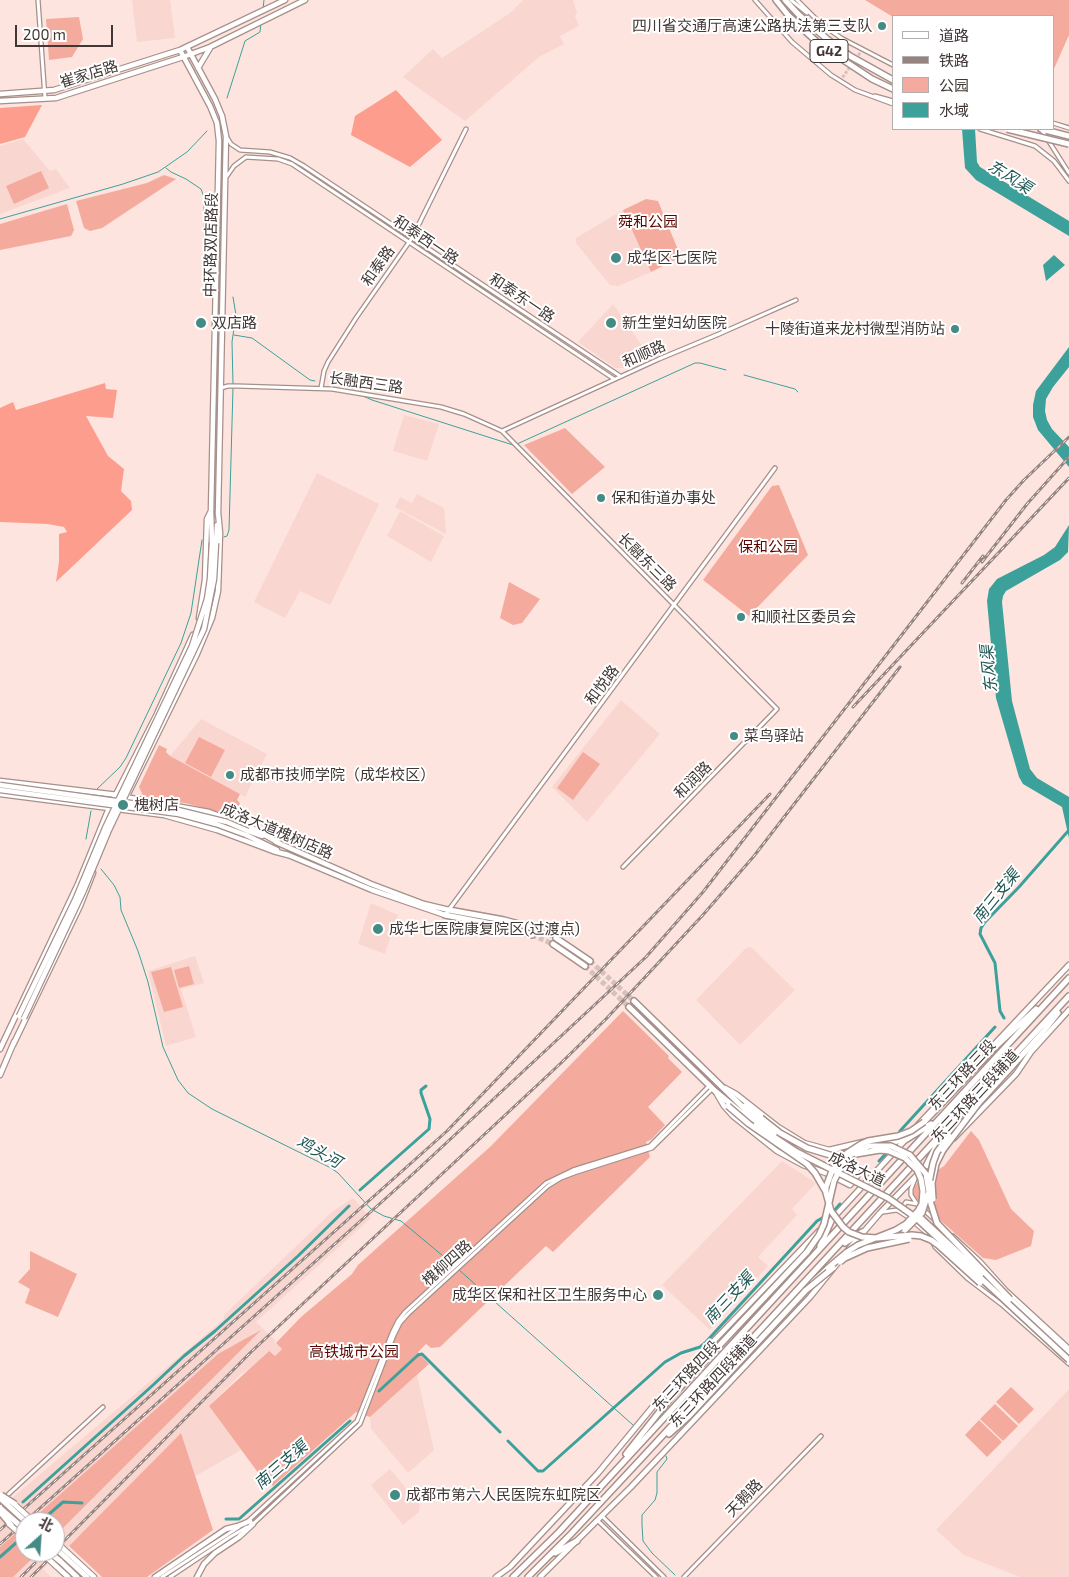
<!DOCTYPE html>
<meta charset="utf-8">
<style>
body{margin:0}
#map{position:relative;width:1069px;height:1577px;overflow:hidden;background:#fee4de;font-family:"Exo 2","Noto Sans SC",sans-serif}
canvas{display:block}
.legend{position:absolute;left:892px;top:15px;width:162px;height:115px;box-sizing:border-box;background:#fff;border:1px solid #b3afae;margin:0;padding:6px 9px;list-style:none;font-size:15px;color:#413735}
.legend li{display:flex;align-items:center;gap:10px;height:25px}
.legend b{width:25px;border:1px solid #b3afae}
.north{position:absolute;left:15px;top:1512px;width:50px;height:50px;box-sizing:border-box;background:#fff;border:1px solid #b3afae;border-radius:50%;rotate:26deg;font-size:14px;font-weight:700;line-height:20px;text-align:center;color:#413735}
.north::after{content:'';display:block;margin:auto;width:18px;height:22px;background:#448b86;clip-path:polygon(50% 0,100% 100%,50% 72%,0 100%)}
.scale{position:absolute;left:15px;top:25px;width:98px;height:22px;box-sizing:border-box;border:2px solid #413735;border-top:0;padding-left:6px;font-size:15px;line-height:18px;white-space:nowrap;color:#413735;-webkit-text-stroke:4px #fff;paint-order:stroke}
</style>
<div id="map">
<canvas width="1069" height="1577"></canvas>
<ul class="legend">
<li><b style="height:6px;background:#fff"></b>道路</li>
<li><b style="height:6px;background:#958480"></b>铁路</li>
<li><b style="height:14px;background:#f4ab9e"></b>公园</li>
<li><b style="height:14px;background:#3ca19a"></b>水域</li>
</ul>
<div class="north">北</div>
<div class="scale">200 m</div>
</div>
<script>
const context = document.querySelector('canvas').getContext('2d');
context.lineJoin = 'round';
function fill(path, color) {
  context.fillStyle = color;
  context.fill(path, 'evenodd');
}
function toPath(rows) {
  const path = new Path2D();
  for (const r of rows) {
    path.moveTo(r[0], r[1]);
    for (let i = 2; i < r.length; i += 2) path.lineTo(r[i], r[i + 1]);
  }
  return path;
}
function stroke(path, color, width, dash) {
  context.strokeStyle = color;
  context.lineWidth = width;
  context.lineCap = dash ? 'butt' : 'round';
  context.setLineDash(dash || []);
  context.stroke(path);
}
function label(font, color, halo, rows, align = 'center') {
  context.font = font + ' "Exo 2","Noto Sans SC",sans-serif';
  context.lineWidth = 4;
  context.setLineDash([]);
  context.textBaseline = 'middle';
  context.strokeStyle = halo;
  context.fillStyle = color;
  for (const [text, x, y, turn = 0] of rows) {
    context.save();
    context.translate(x, y);
    context.rotate((+turn || 0) * Math.PI / 180);
    context.textAlign = isNaN(turn) ? turn : align;
    if (halo) context.strokeText(text, 0, 0);
    context.fillText(text, 0, 0);
    context.restore();
  }
}
fill(toPath([
 [132,0,170,0,175,38,137,42],
 [523,0,573,0,577,13,575,16,579,26,560,36,564,44,539,57,465,121,403,77,433,49,442,58,510,13],
 [23,139,50,171,56,169,70,188,0,214,0,146],
 [623,210,651,272,618,286,610,285,576,243,576,238],
 [613,304,650,357,627,368,615,368,578,342],
 [404,415,439,424,427,461,393,451],
 [317,473,379,504,330,605,300,591,285,618,254,602],
 [417,494,444,508,446,534,395,507,400,497,412,503],
 [400,511,444,536,431,562,387,536],
 [621,700,660,734,587,822,552,787],
 [201,719,267,754,245,797,170,756],
 [371,903,398,915,385,954,358,944],
 [751,947,795,990,740,1045,696,1000,746,948],
 [195,956,204,983,181,989,196,1037,166,1046,148,971],
 [782,1161,816,1183,792,1209,797,1215,758,1257,768,1266,710,1330,662,1285],
 [353,1198,371,1218,256,1322,276,1341,274,1342,282,1349,274,1357,268,1351,250,1368,241,1374,209,1406,241,1450,194,1477,181,1433,69,1546,43,1569,51,1577,0,1577,0,1508,224,1319,224,1315,333,1211],
 [25,1522,55,1522,55,1552,25,1552],
 [417,1375,434,1450,408,1473,371,1429,370,1417],
 [1069,1389,1069,1577,1020,1577,964,1555,936,1530],
 [390,1469,420,1505,419,1512,403,1525,371,1485]
]), '#f9d7d0');
fill(toPath([
 [865,0,1069,0,1069,35,1053,71,1053,16,893,17],
 [79,17,83,39,72,57,49,60,46,19],
 [41,171,49,188,14,204,6,186],
 [164,175,176,179,102,228,90,231,84,228,76,201,147,183],
 [646,199,658,201,681,257,651,272,623,210],
 [67,204,74,230,71,236,0,250,0,224],
 [565,428,605,467,572,494,524,445],
 [779,485,808,555,749,616,703,580,772,486],
 [509,582,540,599,522,623,513,625,500,618],
 [199,737,225,750,211,777,185,763],
 [159,745,167,749,166,752,170,756,240,794,237,800,240,803,238,808,234,816,185,803,144,798,139,787],
 [583,752,600,764,573,800,557,788],
 [189,966,194,984,179,988,174,970],
 [171,967,183,1007,164,1012,151,972],
 [623,1011,669,1056,668,1058,682,1072,648,1107,665,1125,652,1139,646,1142,650,1157,553,1252,546,1246,440,1347,431,1348,426,1344,418,1352,429,1364,370,1417,356,1412,273,1486,262,1478,209,1406,269,1351,275,1356,282,1349,276,1343,301,1317,352,1274,358,1265,491,1146],
 [971,1131,979,1140,1011,1209,1034,1231,1031,1246,996,1260,983,1258,914,1197,913,1192,914,1185,944,1166],
 [30,1251,77,1274,58,1317,25,1303,30,1289,18,1282,30,1269],
 [261,1330,55,1536,55,1522,29,1522,218,1354],
 [1011,1387,1034,1409,1019,1424,996,1402],
 [995,1404,1018,1426,1003,1441,980,1419],
 [979,1420,1002,1442,987,1457,965,1435],
 [181,1433,213,1530,147,1577,102,1577,69,1546],
 [25,1525,25,1552,39,1552,13,1577,0,1577,0,1547]
]), '#f4ab9e');
fill(toPath([
 [396,90,442,140,410,167,351,135,355,116],
 [42,105,25,137,0,144,0,108],
 [105,383,106,389,117,390,113,418,86,416,108,456,124,469,121,491,131,501,132,510,56,582,59,562,59,534,67,532,64,527,48,524,0,522,0,408,13,402,16,410]
]), '#fc9d8d');
fill(toPath([
 [962,129,975,129,977,162,980,167,1069,221,1069,236,976,180,965,168],
 [1054,255,1065,265,1046,281,1043,265],
 [1069,347,1069,367,1053,387,1046,399,1045,411,1047,420,1052,429,1069,447,1069,467,1038,430,1033,417,1033,405,1036,391],
 [1069,525,1068,552,1060,560,1006,591,1003,596,1002,602,1012,701,1030,769,1037,778,1069,797,1069,838,1062,807,1023,784,1019,777,996,698,987,601,989,589,997,579,1044,555,1055,547]
]), '#3ca19a');
stroke(toPath([
 [263,9,264,0],
 [227,98,245,41,260,32,261,23],
 [166,168,171,172,186,179,201,189,204,197,204,237,206,241],
 [0,219,123,184,158,172,187,152,207,131],
 [234,335,252,338,310,380,315,381],
 [744,375,795,389,798,392],
 [331,381,354,384,358,385,361,391],
 [233,384,232,342,236,315,233,297],
 [363,396,372,400,513,445],
 [517,444,695,363,700,363,726,370],
 [224,537,227,536,229,530,233,388],
 [96,790,120,767,126,758,181,643,191,613,202,540],
 [86,839,91,811],
 [101,869,114,885,120,897,121,910,138,951,148,982,163,1047,178,1080,188,1093,212,1109,331,1168,338,1173,371,1209,384,1216,401,1221,455,1266],
 [458,1269,633,1425],
 [666,1456,667,1459,657,1472,657,1493,655,1500,642,1515,642,1525,643,1541,652,1553,675,1575]
]), '#3ca19a', 1);
stroke(toPath([
 [1004,1018,1000,1011,995,963,980,934,981,928,985,922,1019,887,1069,830],
 [879,1161,895,1144,900,1131,995,1027],
 [360,1190,429,1129,430,1119,421,1093,421,1090,426,1086],
 [379,1391,418,1355,422,1354,500,1432],
 [508,1441,538,1471,543,1471,665,1362,681,1353,700,1347,705,1343,817,1221,834,1211,840,1204],
 [23,1502,152,1386,184,1356,215,1331,298,1256,349,1206],
 [226,1519,239,1519,350,1421],
 [40,1522,63,1502,82,1503],
 [0,1557,25,1535]
]), '#3ca19a', 3);
stroke(toPath([
 [840,81,862,50]
]), '#d8c1bc', 3, [3, 1.5]);
stroke(toPath([
 [534,928,556,938],
 [532,935,553,944],
 [590,961,634,1001],
 [585,966,629,1007]
]), '#d8c1bc', 5, [5, 2.5]);
const minor = toPath([
 [38,0,45,98],
 [755,0,792,42,831,75,855,90,893,104],
 [791,0,807,13],
 [797,0,819,22,841,38,893,65],
 [875,96,893,101],
 [1053,123,1069,128],
 [980,129,1035,146,1054,161,1069,181],
 [1041,129,1069,173],
 [226,136,231,144,240,150,270,152,290,158,304,166,620,376],
 [227,176,234,166,246,157,278,159,292,164,614,379],
 [221,388,228,386,237,386,332,389,441,407,464,414,502,431,777,709,623,867],
 [321,388,324,371,328,362,356,318,412,238,466,129],
 [502,431,659,359,719,334,796,300],
 [445,915,775,468],
 [915,1179,911,1189,911,1195,917,1204,935,1220],
 [902,1208,906,1202,917,1204],
 [883,1212,897,1210,908,1217,929,1235,935,1247,967,1278,1001,1304,1069,1364],
 [953,1236,980,1261,1006,1290,1069,1348],
 [0,1502,103,1407],
 [602,1516,664,1577],
 [597,1520,656,1577],
 [248,1521,357,1421,392,1333,398,1321,405,1312,546,1183,573,1170,650,1146,709,1086],
 [252,1525,360,1424,394,1335,400,1323,408,1314,548,1186,561,1178,574,1173,652,1148,712,1089],
 [162,1577,239,1527],
 [170,1577,230,1537,247,1527],
 [684,1577,821,1436]
]);
const major = toPath([
 [187,47,215,99,222,116,226,136,218,515],
 [180,50,210,106,217,123,219,141,211,511,212,543],
 [198,68,210,48],
 [0,94,54,90,180,50,285,0],
 [0,101,56,98,183,57,210,47,305,0],
 [216,543,217,525],
 [199,618,205,580,207,519,211,511],
 [0,781,118,795],
 [0,794,164,815,217,830,273,851,288,855],
 [125,797,209,812,252,828,279,843],
 [124,802,197,654,212,618,218,591,220,533,218,512],
 [248,831,262,836],
 [246,835,277,850],
 [276,842,371,884,424,904,449,910],
 [286,854,372,890,445,915],
 [13,1045,80,906,93,873],
 [0,1049,78,884,109,808,157,714,193,635],
 [989,1050,1069,965],
 [0,1075,14,1042],
 [725,1088,736,1094,778,1127,804,1143,829,1150,863,1142],
 [717,1094,724,1106,733,1116,777,1151,803,1165,826,1173,850,1185,857,1176,856,1165,848,1155,829,1150],
 [918,1125,966,1074],
 [954,1138,1016,1074,1031,1052,1069,1010],
 [873,1142,894,1142,905,1140],
 [834,1217,907,1138],
 [848,1250,880,1213,920,1172],
 [68,1553,94,1577],
 [56,1566,68,1577],
 [155,1577,226,1529,238,1526,250,1521],
 [197,1577,204,1564,215,1553,239,1537,253,1524],
 [496,1577,510,1567,598,1473,665,1392,819,1231],
 [540,1577,631,1487,810,1297,840,1260]
]);
const highway = toPath([
 [776,0,788,15,819,44,872,79,893,89],
 [785,0,799,15,827,39,850,56,893,80],
 [1041,129,1069,136],
 [449,910,504,920,534,928],
 [445,915,502,926,532,935],
 [556,938,590,961],
 [553,944,585,966],
 [634,1001,758,1122],
 [629,1007,715,1091,756,1125],
 [745,1106,761,1118],
 [976,1106,1043,1032,1058,1013],
 [924,1122,991,1051,1036,1009],
 [949,1136,962,1122],
 [905,1140,931,1124],
 [926,1166,940,1139],
 [932,1183,936,1164,943,1150],
 [845,1243,862,1232],
 [820,1246,832,1219],
 [813,1282,828,1268],
 [1010,1299,1069,1352],
 [669,1434,688,1417,808,1288],
 [626,1454,672,1396,807,1252],
 [555,1553,577,1541],
 [64,1556,87,1577],
 [60,1561,77,1577],
 [513,1577,559,1532,1069,978],
 [528,1577,571,1534,639,1461,1069,996]
]);
stroke(minor, '#a78f8a', 5.5);
stroke(major, '#a78f8a', 7);
stroke(highway, '#a78f8a', 8);
stroke(minor, '#fff', 3);
stroke(major, '#fff', 4.5);
stroke(highway, '#fff', 5);
const rail = toPath([
 [982,562,1027,504,1069,457],
 [962,583,983,556],
 [853,707,1069,478],
 [0,1530,447,1131,770,794],
 [0,1544,414,1173,646,957,703,892,1006,500,1024,480,1069,437],
 [55,1550,251,1352,561,1063,606,1019,702,916,754,856,900,667],
 [21,1577,35,1563],
 [31,1577,61,1547]
]);
stroke(rail, '#958480', 3);
stroke(rail, '#fff', 1, [4]);
const majorBridge = toPath([
 [0,785,174,809,227,822,248,831],
 [0,790,179,814,216,824,246,835],
 [19,1016,75,900,105,828,192,646,207,599,210,579,212,543],
 [24,1018,84,890,109,830,204,629,214,579,216,543],
 [13,1503,34,1522],
 [9,1524,25,1538],
 [55,1541,68,1553],
 [41,1552,56,1566]
]);
const highwayBridge = toPath([
 [1007,129,1069,144],
 [728,1106,749,1124,807,1164,815,1173,826,1192],
 [761,1118,780,1133,807,1148,830,1155,845,1156],
 [758,1122,774,1134],
 [924,1122,911,1131,898,1136,868,1141,861,1144,847,1153,832,1171,826,1187,826,1193,831,1211,843,1227,849,1232,862,1237,877,1238,912,1235,921,1236,931,1240,938,1245,980,1283],
 [756,1125,797,1152,888,1198,915,1217,1069,1360],
 [943,1150,978,1104],
 [929,1183,933,1163,937,1152,949,1136],
 [932,1183,933,1199],
 [922,1219,981,1274],
 [905,1230,922,1213,928,1194],
 [807,1252,819,1235,824,1224,834,1181,845,1159,855,1152,869,1146,891,1146,910,1155,926,1174,931,1204,937,1223,1010,1299],
 [840,1262,845,1258,867,1248,909,1239],
 [828,1268,847,1252,858,1245,896,1230,906,1224,918,1211,922,1204,923,1191,921,1179,917,1170,905,1158,889,1151,880,1150,856,1154],
 [805,1291,833,1268],
 [1,1495,15,1504],
 [0,1498,26,1522],
 [0,1508,25,1530],
 [0,1512,11,1525],
 [55,1548,64,1556],
 [49,1552,60,1561]
]);
stroke(majorBridge, '#a78f8a', 7, []);
stroke(highwayBridge, '#a78f8a', 8, []);
stroke(majorBridge, '#fff', 4.5);
stroke(highwayBridge, '#fff', 5);
for (const [x, y, r, color] of [
 [882,26,5,"#448b86"],
 [616,258,6,"#448b86"],
 [201,323,6,"#448b86"],
 [611,323,6,"#448b86"],
 [955,329,5,"#448b86"],
 [601,498,5,"#448b86"],
 [741,617,5,"#448b86"],
 [734,736,5,"#448b86"],
 [230,775,5,"#448b86"],
 [123,805,6,"#448b86"],
 [378,929,6,"#448b86"],
 [658,1295,6,"#448b86"],
 [395,1495,6,"#448b86"]
]) {
  const dot = new Path2D();
  dot.arc(x, y, r, 0, 2 * Math.PI);
  context.fillStyle = color;
  context.fill(dot);
  stroke(dot, '#fff', 2);
}
for (const [x, y, w] of [
 [829,51,38]
]) {
  const box = new Path2D();
  box.roundRect(x - w / 2, y - 11.5, w, 23, 4);
  context.fillStyle = '#fff';
  context.fill(box);
  stroke(box, '#413735', 1);
}
label('bold 14px', '#413735', null, [
 ["G42",829,51]
]);
label('15px', '#413735', '#fff', [
 ["四川省交通厅高速公路执法第三支队",872,26,"right"],
 ["成华区七医院",627,258],
 ["双店路",212,323],
 ["新生堂妇幼医院",622,323],
 ["十陵街道来龙村微型消防站",945,329,"right"],
 ["保和街道办事处",611,498],
 ["和顺社区委员会",751,617],
 ["菜鸟驿站",744,736],
 ["成都市技师学院（成华校区）",240,775],
 ["槐树店",134,805],
 ["成华七医院康复院区(过渡点)",389,929],
 ["成华区保和社区卫生服务中心",647,1295,"right"],
 ["成都市第六人民医院东虹院区",406,1495]
], 'left');
label('15px', '#413735', '#fff', [
 ["崔家店路",89,74,-17],
 ["和泰西一路",426,240,34],
 ["中环路双店路段",211,245,-89],
 ["和泰路",378,266,-55],
 ["和泰东一路",522,298,34],
 ["和顺路",644,354,-24],
 ["长融西三路",366,383,8],
 ["长融东三路",647,562,45],
 ["和悦路",602,685,-53],
 ["和润路",693,780,-45],
 ["成洛大道槐树店路",277,831,23],
 ["东三环路三段",962,1075,-47],
 ["东三环路三段辅道",975,1096,-47],
 ["成洛大道",857,1169,26],
 ["槐柳四路",447,1263,-42],
 ["东三环路四段",686,1376,-47],
 ["东三环路四段辅道",713,1381,-47],
 ["天鹅路",744,1498,-46]
]);
label('15px', '#5b0601', '#fff', [
 ["舜和公园",648,222],
 ["保和公园",768,547],
 ["高铁城市公园",354,1352]
]);
label('italic 16px', '#1f5753', '#fff', [
 ["东风渠",1010,177,32],
 ["东风渠",989,669,-96],
 ["南三支渠",996,896,-51],
 ["鸡头河",319,1152,29],
 ["南三支渠",729,1298,-47],
 ["南三支渠",281,1465,-41]
]);
</script>
